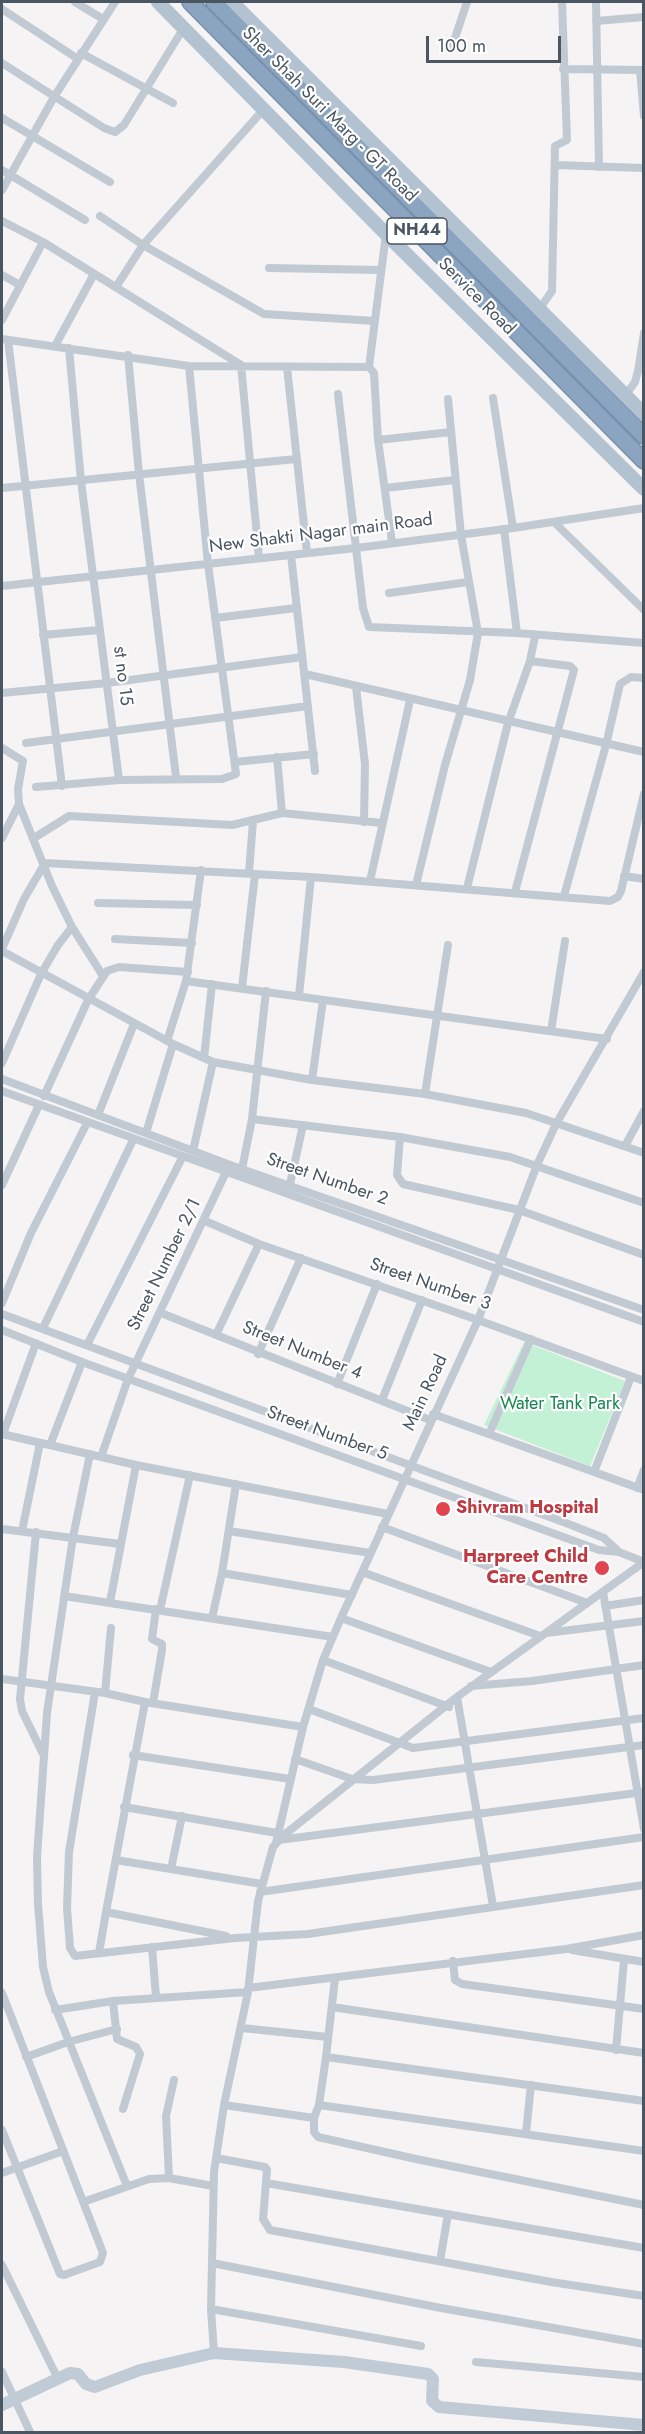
<!DOCTYPE html>
<style>
body{margin:0}
#map{position:relative;width:645px;height:2434px;overflow:hidden;background:#f5f3f3;font-family:Jost,sans-serif}
canvas{display:block}
.frame{position:absolute;inset:0;border:3px solid #4a5661;pointer-events:none}
.scale{position:absolute;left:426px;top:36px;width:135px;height:27px;box-sizing:border-box;border:3px solid #4a5661;border-top:0;padding-left:8px;font-size:18px;line-height:21px;white-space:nowrap;color:#4a5661;-webkit-text-stroke:4px #fff;paint-order:stroke}
</style>
<div id="map">
<canvas width="645" height="2434"></canvas>
<div class="frame"></div>
<div class="scale">100 m</div>
</div>
<script>
const context = document.querySelector('canvas').getContext('2d');
context.lineJoin = 'round';
function fill(path, color) {
  context.fillStyle = color;
  context.fill(path, 'evenodd');
}
function toPath(rows) {
  const path = new Path2D();
  for (const r of rows) {
    path.moveTo(r[0], r[1]);
    for (let i = 2; i < r.length; i += 2) path.lineTo(r[i], r[i + 1]);
  }
  return path;
}
function stroke(path, color, width, dash) {
  context.strokeStyle = color;
  context.lineWidth = width;
  context.lineCap = dash ? 'butt' : 'round';
  context.setLineDash(dash || []);
  context.stroke(path);
}
function label(font, color, halo, rows, align = 'center') {
  context.font = font + ' Jost,sans-serif';
  context.lineWidth = 4.5;
  context.setLineDash([]);
  context.textBaseline = 'middle';
  context.strokeStyle = halo;
  context.fillStyle = color;
  for (const [text, x, y, turn = 0] of rows) {
    context.save();
    context.translate(x, y);
    context.rotate((+turn || 0) * Math.PI / 180);
    context.textAlign = isNaN(turn) ? turn : align;
    if (halo) context.strokeText(text, 0, 0);
    context.fillText(text, 0, 0);
    context.restore();
  }
}
fill(toPath([
 [524,1342,625,1381,590,1466,484,1425]
]), '#c3f1d5');
const highway = toPath([
 [190,2,644,461],
 [214,2,644,436]
]);
stroke(highway, '#7690ad', 18);
stroke(toPath([
 [75,2,103,19],
 [596,2,599,167],
 [2,9,78,59],
 [596,21,644,17],
 [451,50,467,2],
 [81,53,173,103],
 [2,63,104,128,115,132,124,125,183,29],
 [563,69,644,70],
 [640,70,644,116],
 [2,118,110,182],
 [555,165,644,168],
 [2,170,85,220],
 [2,190,54,97,115,2],
 [100,216,143,245,264,314,375,321],
 [2,221,43,242,241,365,259,558],
 [269,268,381,270],
 [2,275,20,285],
 [116,287,143,245,264,109],
 [538,311,552,291,555,146,567,140,562,2],
 [2,320,43,242],
 [2,339,189,366,369,367,374,373,378,440,392,542],
 [8,340,62,786],
 [55,346,94,274],
 [69,348,81,481,119,780],
 [128,355,139,474,176,777],
 [287,367,307,553],
 [369,367,386,234],
 [338,394,363,608,369,627,517,633,644,643],
 [625,396,635,382,638,371,644,333],
 [493,398,513,528],
 [378,440,451,432],
 [2,488,296,459],
 [385,488,455,480],
 [554,522,644,610],
 [504,529,517,633],
 [291,555,315,771],
 [2,586,356,548,513,528,644,508],
 [389,593,468,582],
 [215,618,296,608],
 [43,635,99,630],
 [305,674,644,752],
 [356,687,365,764,364,822],
 [2,693,107,683,302,657],
 [26,743,308,706],
 [2,748,23,761,18,789,19,804,52,886,72,927,103,976],
 [277,757,282,813],
 [235,762,314,754],
 [36,787,119,780,222,779,236,774,208,564,189,366],
 [2,838,19,804],
 [34,838,69,816,232,825,282,813,382,823],
 [45,863,311,877,610,901,618,897,621,891,644,794],
 [249,873,253,821],
 [624,876,644,879],
 [370,881,410,700],
 [416,885,445,765,470,680,478,633,461,535,448,399],
 [467,888,508,723,530,661,535,636],
 [515,892,574,670,570,666,530,661],
 [564,896,606,745,620,684,631,677,644,678],
 [98,903,197,905],
 [115,939,192,943],
 [2,949,24,899,45,863],
 [2,951,173,1044,213,1062,312,1080,425,1094,526,1113,644,1153],
 [186,981,607,1039],
 [242,988,255,874],
 [299,996,311,877],
 [551,1031,565,941],
 [167,1041,186,981,201,870],
 [204,1058,212,984],
 [2,1063,41,974,58,945,72,927],
 [2,1079,233,1166,644,1310],
 [312,1080,323,1000],
 [2,1091,644,1322],
 [425,1094,448,945],
 [44,1096,88,1000,107,971,119,967,188,972],
 [98,1115,134,1024],
 [252,1119,266,991],
 [146,1133,173,1044],
 [400,1137,397,1175,403,1184,519,1210,644,1255],
 [625,1146,644,1111],
 [193,1151,213,1062],
 [242,1169,252,1119,400,1137,510,1157,644,1203],
 [290,1184,303,1125],
 [2,1185,39,1105],
 [205,1221,259,1244,478,1320,644,1381],
 [2,1303,31,1233,87,1123],
 [161,1313,430,1420],
 [2,1314,566,1523,604,1538,619,1552],
 [43,1328,133,1140],
 [2,1330,82,1362,599,1550,619,1552,644,1562],
 [216,1335,259,1244],
 [87,1345,182,1158],
 [258,1354,301,1258],
 [337,1384,377,1284],
 [382,1400,422,1300],
 [433,1414,644,1490],
 [2,1434,136,1465],
 [3,1434,36,1343],
 [489,1434,531,1339],
 [50,1445,82,1362],
 [90,1454,73,1537,47,1713,37,1857,38,1904,43,1967,49,1992,127,2186],
 [101,1457,128,1379,227,1170],
 [594,1472,631,1377],
 [236,1484,222,1573,352,1595],
 [637,1488,644,1470],
 [382,1527,587,1603],
 [2,1529,120,1544],
 [22,1531,40,1443],
 [229,1531,370,1553],
 [36,1532,20,1699,22,1711,43,1754],
 [362,1572,540,1636],
 [603,1592,644,1829],
 [64,1596,333,1637],
 [110,1602,136,1465,388,1514],
 [605,1606,644,1600],
 [160,1610,190,1475],
 [212,1618,222,1573],
 [341,1618,491,1672],
 [546,1633,644,1621],
 [323,1660,449,1707],
 [2,1679,105,1693,145,1702,303,1727],
 [471,1686,532,1681,644,1665],
 [95,1692,69,1852,67,1908,70,1948,75,1956,235,1938,308,1934,644,1885],
 [105,1693,111,1628],
 [457,1697,493,1906],
 [145,1702,106,1912,226,1936],
 [153,1703,162,1650,162,1644,152,1639,156,1609],
 [309,1709,413,1748,644,1718],
 [133,1755,290,1779],
 [295,1759,352,1779,373,1780,644,1745],
 [124,1807,277,1833],
 [279,1840,644,1792],
 [276,1843,303,1727,323,1660,341,1618,478,1320,537,1165,556,1124,644,972],
 [116,1860,262,1884],
 [171,1869,182,1816],
 [260,1892,644,1837],
 [152,1947,156,1997],
 [572,1950,644,1962],
 [99,1953,106,1912],
 [453,1961,455,1980,462,1984,644,2009],
 [248,1988,566,1949,644,1935],
 [2,1993,103,2253,100,2262,64,2275,60,2274,2,2130],
 [113,2001,117,2039,136,2047,140,2054,123,2109],
 [332,2007,644,2053],
 [55,2010,113,2001,248,1992],
 [242,2028,328,2037],
 [616,2050,624,1960],
 [26,2057,68,2042,117,2029],
 [326,2057,644,2101],
 [224,2105,314,2118,319,2105,326,2057,335,1978],
 [319,2105,644,2151],
 [314,2118,314,2132,318,2137,416,2159,644,2205],
 [526,2133,531,2085],
 [216,2158,265,2167,267,2170,263,2219,270,2230,551,2282,644,2296],
 [2,2173,63,2151],
 [169,2178,166,2116,174,2080],
 [266,2183,644,2248],
 [83,2202,149,2179,169,2178,213,2186],
 [440,2261,448,2214],
 [212,2263,441,2308,644,2344],
 [2,2265,58,2379],
 [211,2309,421,2346],
 [214,2353,211,2309,214,2172,224,2105,248,1992,258,1901,273,1847,284,1835,457,1697,644,1562],
 [476,2362,644,2377],
 [2,2372,30,2432]
]), '#c1cad2', 8);
stroke(toPath([
 [2,2405,70,2373,78,2374,86,2384,95,2387,140,2370,214,2353,344,2362,428,2374,433,2379,432,2401,439,2407,644,2425]
]), '#c1cbd6', 12);
stroke(toPath([
 [158,2,386,234,644,489],
 [232,2,644,414]
]), '#b3c2d1', 14);
stroke(highway, '#8ba5c1', 15);
for (const [x, y, r, color] of [
 [443,1509,8,"#e0444e"],
 [602,1568,8,"#e0444e"]
]) {
  const dot = new Path2D();
  dot.arc(x, y, r, 0, 2 * Math.PI);
  context.fillStyle = color;
  context.fill(dot);
  stroke(dot, '#fff', 2);
}
for (const [x, y, w] of [
 [417,231,60]
]) {
  const box = new Path2D();
  box.roundRect(x - w / 2, y - 13, w, 26, 4.5);
  context.fillStyle = '#fff';
  context.fill(box);
  stroke(box, '#4a5661', 1.5);
}
label('bold 16px', '#4a5661', null, [
 ["NH44",417,231]
]);
label('18px', '#4a5661', '#fff', [
 ["Sher Shah Suri Marg - GT Road",329,115,45],
 ["Service Road",476,297,45],
 ["New Shakti Nagar main Road",321,534,-7],
 ["st no 15",122,676,83],
 ["Street Number 2",327,1180,19],
 ["Street Number 2/1",165,1265,-64],
 ["Street Number 3",430,1285,19],
 ["Street Number 4",302,1351,22],
 ["Main Road",426,1393,-65],
 ["Street Number 5",327,1434,20]
]);
label('18px', '#17864f', '#fff', [
 ["Water Tank Park",560,1405]
]);
label('bold 18px', '#be3a42', '#fff', [
 ["Shivram Hospital",456,1509],
 ["Harpreet Child",588,1558,"right"],
 ["Care Centre",588,1579,"right"]
], 'left');
</script>
